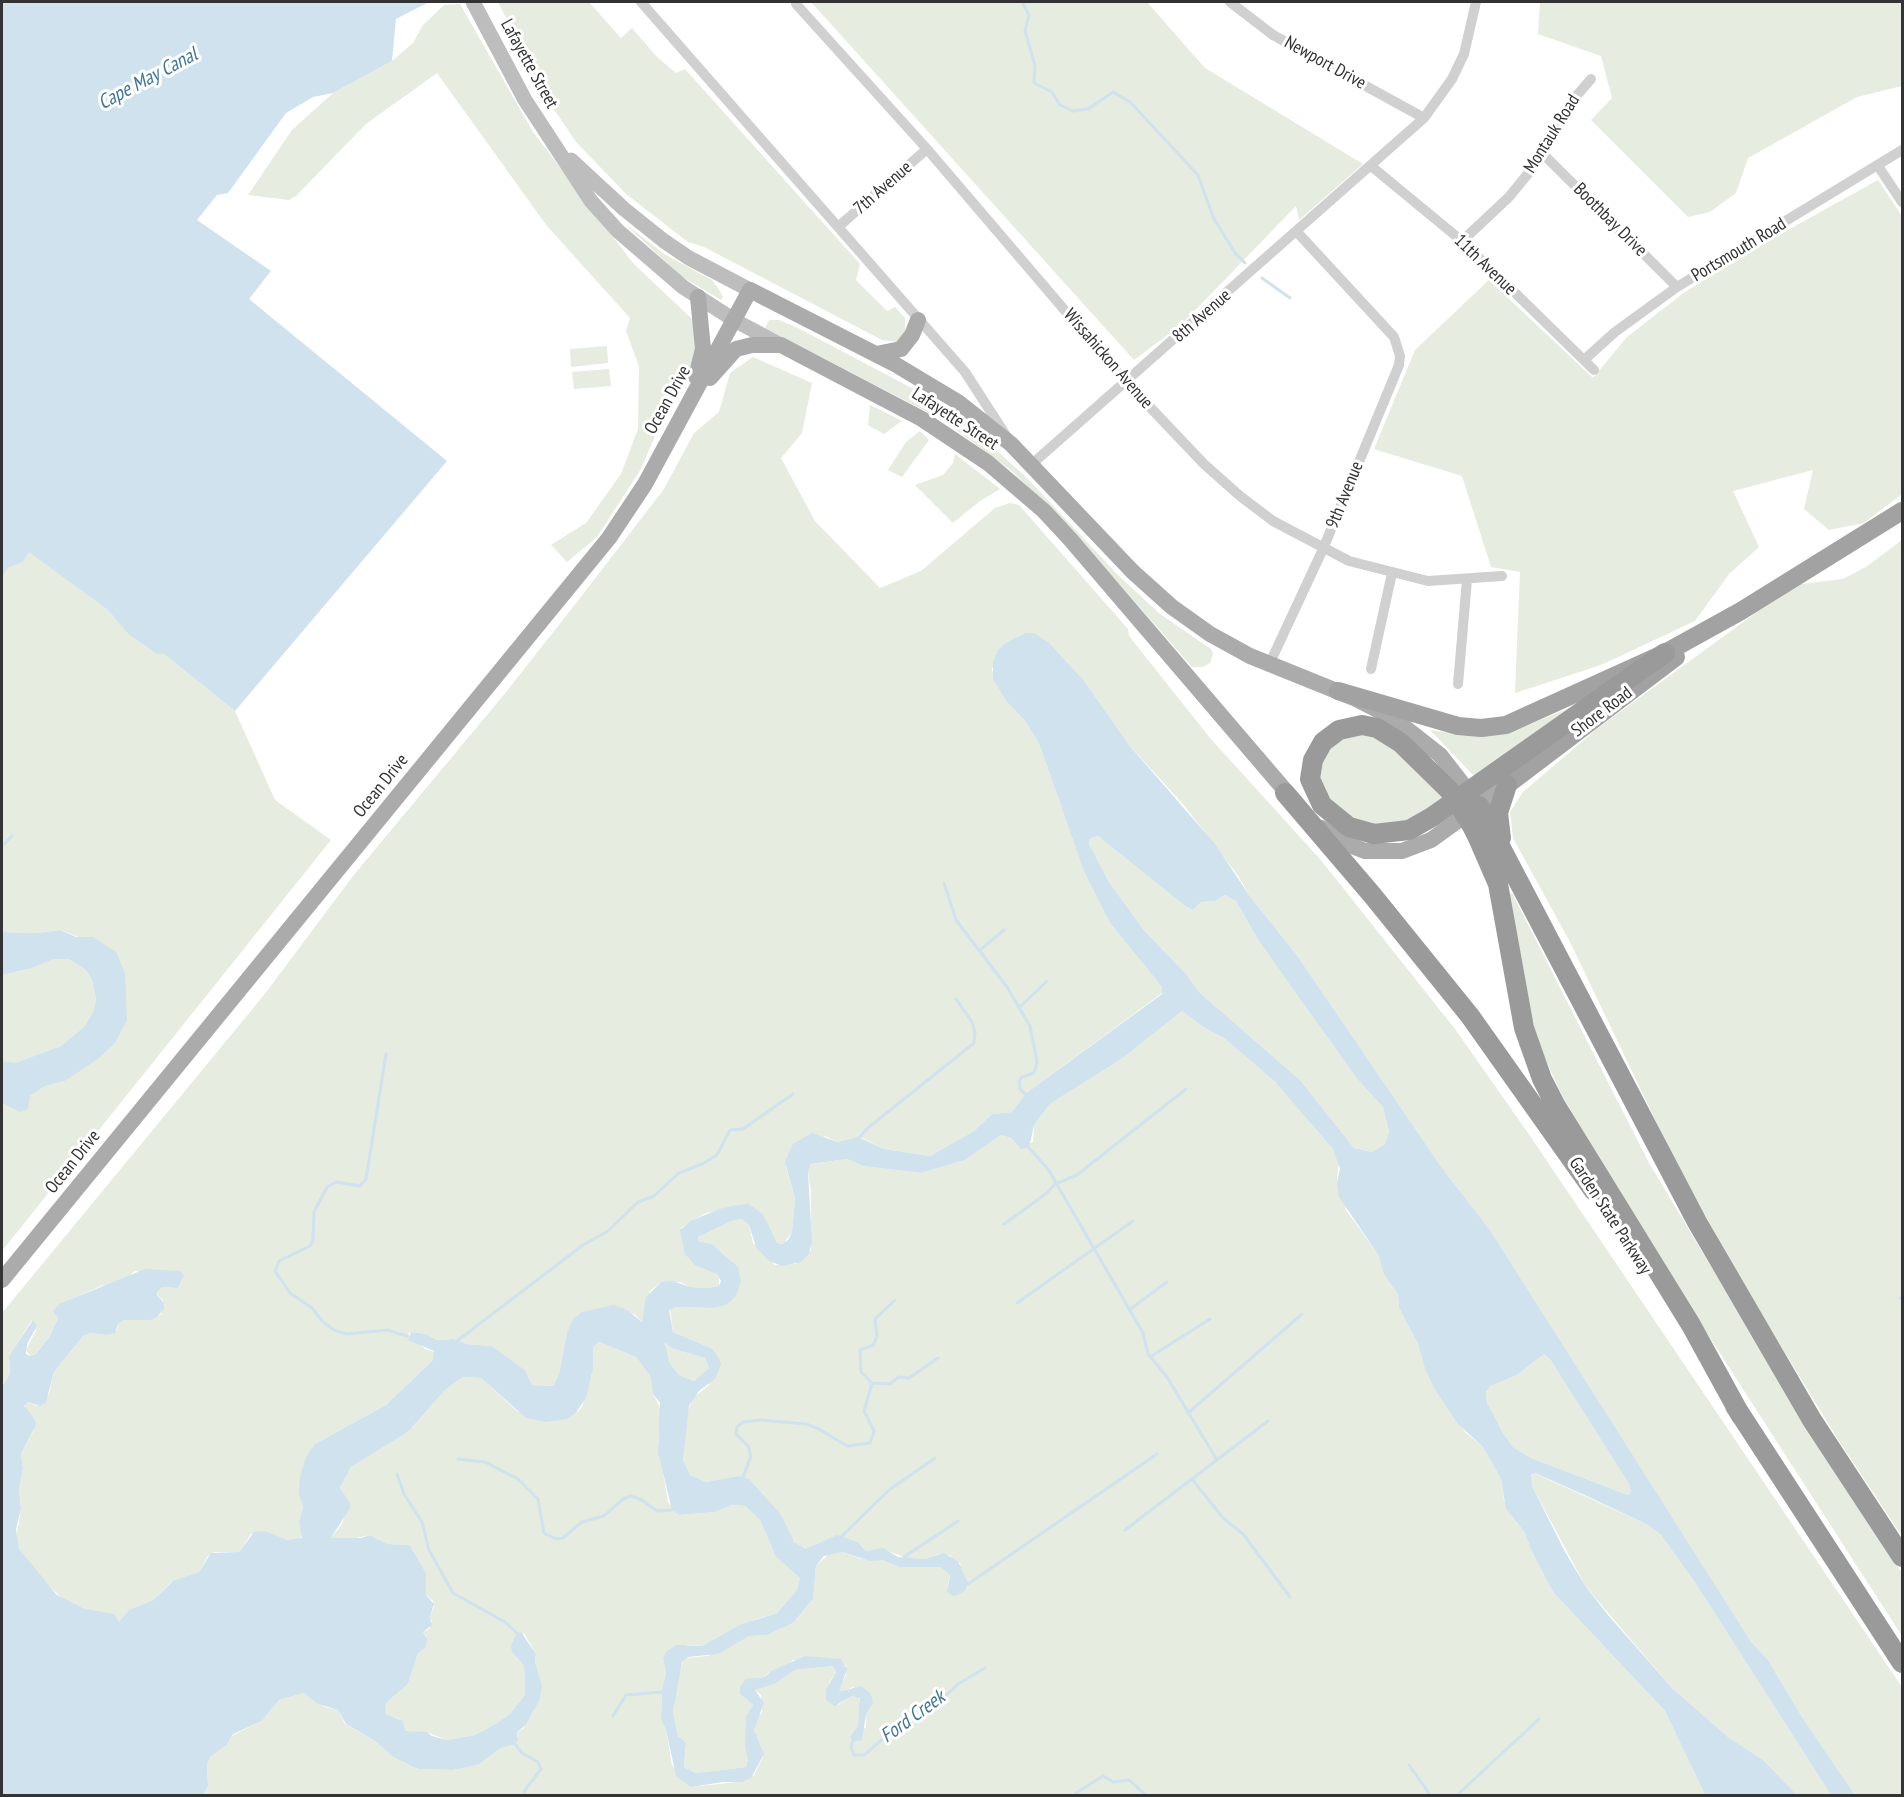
<!DOCTYPE html>
<style>
body{margin:0}
#map{position:relative;width:1904px;height:1797px;overflow:hidden;background:#fff;font-family:"PT Sans Narrow",sans-serif}
canvas{display:block}
.frame{position:absolute;inset:0;border:3px solid #333;pointer-events:none}
</style>
<div id="map">
<canvas width="1904" height="1797"></canvas>
<div class="frame"></div>
</div>
<script>
const context = document.querySelector('canvas').getContext('2d');
context.lineJoin = 'round';
function fill(path, color) {
  context.fillStyle = color;
  context.fill(path, 'evenodd');
}
function toPath(rows) {
  const path = new Path2D();
  for (const r of rows) {
    path.moveTo(r[0], r[1]);
    for (let i = 2; i < r.length; i += 2) path.lineTo(r[i], r[i + 1]);
  }
  return path;
}
function stroke(path, color, width, dash) {
  context.strokeStyle = color;
  context.lineWidth = width;
  context.lineCap = dash ? 'butt' : 'round';
  context.setLineDash(dash || []);
  context.stroke(path);
}
function label(font, color, halo, rows, align = 'center') {
  context.font = font + ' "PT Sans Narrow",sans-serif';
  context.lineWidth = 6;
  context.setLineDash([]);
  context.textBaseline = 'middle';
  context.strokeStyle = halo;
  context.fillStyle = color;
  for (const [text, x, y, turn = 0] of rows) {
    context.save();
    context.translate(x, y);
    context.rotate((+turn || 0) * Math.PI / 180);
    context.textAlign = isNaN(turn) ? turn : align;
    if (halo) context.strokeText(text, 0, 0);
    context.fillText(text, 0, 0);
    context.restore();
  }
}
fill(toPath([
 [498,2,589,2,621,38,632,28,658,58,676,73,685,69,860,264,856,280,887,311,895,307,905,318,905,332,897,342,882,340,704,247,688,242,626,194,576,142,543,93],
 [811,2,1147,2,1205,68,1363,164,1299,220,1296,206,1181,325,1134,360],
 [1540,2,1902,2,1902,86,1857,97,1748,158,1736,193,1710,212,1688,217,1591,120,1612,98,1601,56,1538,34],
 [460,4,533,132,633,263,692,319,697,341,692,362,681,388,672,396,641,469,597,537,567,562,551,545,586,523,621,474,638,429,639,366,626,331,630,318,547,226,437,73,366,124,296,196,289,200,248,195,292,130,333,93,392,61,413,43,423,25,444,5],
 [1878,180,1902,216,1902,494,1864,523,1829,530,1804,509,1813,470,1733,491,1759,547,1729,574,1695,621,1601,665,1515,693,1520,572,1491,567,1462,476,1374,449,1415,350,1489,280,1593,378,1627,337,1685,292,1761,245],
 [623,222,664,254,712,280,720,291,723,297,721,300,681,276],
 [769,320,779,320,798,328,923,394,971,428,1024,475,1118,575,1160,614,1211,649,1213,654,1210,663,1203,667,1192,667,1100,562,1013,472,943,420,765,328],
 [607,346,608,363,571,367,570,349],
 [753,357,812,383,802,433,781,458,815,521,880,588,921,571,995,508,1010,503,1019,505,1128,629,1129,636,1210,738,1320,859,1455,1029,1528,1133,1902,1687,1902,1795,1855,1795,1802,1717,1768,1660,1751,1643,1490,1230,1442,1168,1296,954,1249,895,1239,877,1183,804,1129,745,1085,682,997,652,992,670,1007,702,1026,722,1040,746,1084,872,1110,923,1162,987,1162,993,1025,1094,1012,1112,992,1114,974,1131,930,1156,884,1149,862,1138,838,1142,825,1136,786,1167,795,1199,792,1232,784,1243,779,1244,774,1240,763,1214,748,1203,706,1213,681,1228,719,1277,719,1286,708,1288,690,1287,680,1282,661,1282,650,1291,642,1322,634,1314,578,1314,567,1333,559,1374,553,1386,532,1385,525,1370,492,1346,466,1344,454,1339,437,1340,426,1334,411,1332,408,1334,425,1349,435,1352,433,1360,386,1405,315,1444,299,1496,303,1507,299,1521,302,1535,300,1539,285,1540,265,1531,251,1534,239,1552,215,1552,208,1556,199,1572,170,1583,153,1600,129,1610,119,1623,64,1600,40,1577,19,1549,16,1540,21,1509,19,1489,23,1469,21,1454,34,1430,34,1418,25,1411,25,1404,28,1402,37,1406,49,1394,54,1372,83,1336,91,1333,106,1335,117,1330,118,1324,124,1320,151,1320,157,1317,161,1314,163,1300,158,1296,158,1291,162,1287,178,1288,184,1276,135,1271,122,1281,101,1286,65,1302,50,1336,36,1354,30,1356,26,1350,36,1330,32,1320,12,1351,9,1358,10,1373,2,1387,2,1313,264,995,353,876,502,697,577,602,664,489,694,433,719,412,730,373],
 [609,369,611,386,574,389,572,372],
 [870,405,902,421,884,434,868,425],
 [920,431,929,440,902,477,888,470,906,442],
 [955,454,1000,489,980,501,953,523,915,485,943,475,953,463],
 [1902,540,1902,1536,1839,1441,1747,1291,1673,1157,1570,942,1513,838,1510,812,1523,792,1598,728,1757,612,1801,584,1843,579,1866,567],
 [29,551,108,610,128,634,157,654,164,654,235,711,275,800,331,840,2,1251,2,1103,19,1112,30,1096,45,1086,65,1081,115,1043,81,938,60,930,37,933,2,932,2,577,8,568,23,562],
 [1569,708,1482,772,1473,775,1430,730,1473,736,1516,730],
 [1376,734,1401,750,1446,799,1401,827,1362,826,1322,795,1317,768,1326,748,1341,735],
 [1098,836,1185,906,1193,910,1201,902,1215,901,1225,895,1236,901,1257,938,1292,988,1358,1080,1383,1107,1389,1131,1385,1144,1372,1152,1354,1148,1300,1080,1200,993,1186,974,1143,929,1109,882,1089,844,1089,839],
 [1512,893,1649,1163,1812,1435,1902,1573,1902,1636,1627,1209,1560,1091,1536,1039,1508,895],
 [54,959,69,959,86,970,92,980,96,999,93,1012,85,1026,61,1046,15,1064,2,1061,2,975,32,968],
 [1182,1011,1203,1027,1224,1038,1274,1081,1333,1149,1339,1162,1337,1179,1346,1210,1379,1256,1398,1294,1399,1308,1418,1344,1424,1366,1465,1432,1483,1447,1501,1479,1504,1500,1512,1517,1525,1533,1531,1550,1553,1592,1665,1711,1705,1795,204,1796,208,1786,207,1764,210,1757,227,1745,233,1735,262,1721,279,1700,304,1693,325,1707,338,1710,345,1724,375,1741,393,1757,418,1769,453,1770,478,1765,501,1748,511,1746,518,1737,517,1732,524,1728,533,1713,542,1685,535,1662,536,1654,524,1633,512,1652,524,1666,525,1695,510,1714,497,1723,475,1735,447,1740,429,1733,405,1731,399,1719,384,1714,386,1703,408,1684,418,1653,424,1648,426,1636,423,1632,429,1629,432,1622,430,1616,434,1607,433,1601,426,1595,426,1573,410,1545,387,1544,370,1535,356,1538,331,1538,342,1524,349,1501,340,1488,351,1467,408,1432,445,1390,463,1377,481,1378,518,1412,567,1419,575,1414,582,1407,592,1374,593,1347,599,1342,636,1357,650,1376,653,1394,661,1410,658,1442,668,1502,679,1515,715,1512,732,1505,745,1506,760,1520,776,1557,800,1578,797,1590,777,1613,756,1619,702,1646,687,1645,663,1659,666,1673,662,1690,661,1720,666,1730,672,1765,691,1787,737,1782,754,1775,763,1757,754,1730,756,1720,762,1712,761,1695,755,1690,773,1684,795,1670,833,1666,836,1672,829,1683,838,1705,852,1696,859,1697,861,1704,858,1726,855,1731,866,1728,866,1715,873,1703,853,1687,840,1693,838,1690,846,1675,846,1665,793,1660,784,1667,768,1673,765,1677,754,1678,743,1697,753,1705,746,1724,749,1761,746,1767,696,1773,684,1767,686,1745,678,1736,673,1711,675,1687,684,1658,708,1656,749,1636,767,1635,793,1623,813,1599,816,1566,830,1553,842,1552,862,1559,882,1560,899,1567,940,1567,950,1575,947,1588,961,1564,949,1555,939,1554,924,1559,906,1558,883,1549,867,1551,861,1545,816,1546,807,1549,797,1545,791,1538,782,1516,738,1476,706,1482,690,1475,683,1459,687,1414,693,1398,709,1385,711,1348,673,1332,670,1309,676,1307,711,1308,740,1274,731,1261,712,1244,698,1241,698,1237,732,1221,741,1219,749,1225,753,1243,775,1265,795,1264,805,1258,811,1250,811,1192,808,1172,811,1164,847,1159,863,1166,921,1173,965,1160,1001,1135,1011,1138,1019,1147,1033,1142,1034,1125,1050,1104,1123,1058],
 [666,1343,674,1349,705,1358,709,1368,694,1381,679,1375,669,1362,665,1352],
 [1544,1354,1550,1359,1629,1484,1631,1492,1628,1495,1531,1458,1513,1447,1503,1433,1487,1402,1486,1393,1489,1386,1517,1375],
 [1534,1473,1648,1525,1661,1535,1696,1584,1831,1795,1797,1795,1763,1760,1728,1737,1673,1689,1586,1587,1532,1486,1529,1479]
]), '#e6ecdf');
fill(toPath([
 [2,2,429,2,396,19,392,61,333,93,313,97,286,113,228,193,217,195,197,220,271,271,249,299,447,461,235,711,164,654,157,654,128,634,108,610,29,552,23,562,8,568,2,577],
 [1026,633,1034,633,1049,643,1085,682,1129,745,1215,844,1249,895,1296,954,1442,1168,1490,1230,1751,1642,1768,1660,1802,1717,1855,1795,1831,1795,1696,1584,1661,1535,1648,1525,1591,1498,1535,1473,1531,1475,1532,1486,1564,1550,1586,1587,1608,1615,1673,1689,1728,1737,1763,1760,1797,1795,1705,1795,1665,1711,1553,1592,1531,1550,1525,1533,1506,1509,1501,1479,1483,1447,1458,1424,1434,1388,1424,1366,1418,1344,1399,1308,1398,1294,1384,1274,1379,1256,1339,1197,1337,1183,1340,1168,1333,1149,1274,1081,1224,1038,1203,1027,1182,1011,1123,1058,1050,1104,1034,1125,1029,1148,1021,1149,1011,1138,1001,1135,965,1160,921,1173,863,1166,847,1159,811,1164,808,1172,812,1241,809,1254,801,1262,782,1266,769,1261,756,1247,749,1225,741,1219,732,1221,698,1237,698,1241,712,1244,731,1261,738,1267,741,1281,736,1296,726,1305,711,1308,676,1307,669,1310,673,1332,711,1348,719,1358,721,1364,715,1379,699,1391,689,1406,683,1459,690,1475,706,1482,738,1476,749,1479,782,1516,794,1542,806,1549,837,1535,857,1542,867,1551,883,1548,898,1557,924,1559,944,1553,958,1561,968,1583,965,1591,954,1596,947,1592,950,1575,940,1567,899,1567,882,1560,870,1561,842,1552,824,1556,816,1566,813,1599,793,1623,767,1635,749,1636,718,1654,688,1657,682,1662,673,1711,678,1736,686,1743,684,1767,696,1773,746,1767,748,1761,745,1745,746,1717,753,1705,740,1694,740,1687,746,1679,765,1677,771,1671,805,1656,841,1659,847,1669,839,1692,861,1686,871,1694,873,1703,866,1715,862,1740,855,1741,850,1737,858,1726,860,1698,852,1696,835,1706,826,1700,826,1690,836,1672,833,1666,795,1670,774,1684,755,1690,764,1703,754,1730,764,1754,751,1778,742,1782,723,1782,691,1787,676,1776,666,1730,661,1720,662,1690,666,1673,663,1659,666,1652,676,1645,702,1646,742,1624,777,1613,797,1590,800,1578,776,1557,760,1520,745,1506,732,1505,715,1512,679,1515,672,1510,658,1452,660,1403,653,1394,650,1376,636,1357,599,1342,593,1347,593,1369,586,1398,575,1414,567,1419,546,1422,526,1418,481,1378,463,1377,445,1390,408,1432,351,1467,340,1488,349,1501,350,1508,331,1538,361,1538,370,1535,387,1544,410,1545,426,1573,426,1595,434,1604,430,1616,432,1625,423,1632,427,1639,426,1647,418,1653,408,1684,386,1703,385,1714,403,1721,405,1731,427,1732,432,1736,447,1740,475,1735,497,1723,510,1714,525,1695,524,1666,512,1652,511,1646,516,1634,521,1632,536,1654,535,1662,542,1685,540,1699,526,1725,517,1732,518,1740,514,1745,501,1748,478,1765,453,1770,418,1769,393,1757,375,1741,346,1724,338,1710,318,1704,304,1693,279,1700,262,1721,233,1734,227,1745,210,1757,207,1764,208,1786,204,1795,2,1795,2,1387,10,1373,9,1357,12,1351,33,1320,37,1326,27,1344,26,1354,30,1356,36,1354,50,1336,58,1318,53,1311,59,1304,145,1269,180,1271,184,1276,178,1288,162,1287,158,1291,157,1295,164,1303,164,1309,157,1317,151,1320,124,1320,118,1324,115,1333,106,1335,91,1333,83,1336,54,1372,46,1402,40,1406,28,1402,24,1406,34,1418,36,1425,21,1454,23,1469,19,1489,21,1509,16,1529,19,1549,57,1595,85,1609,114,1614,119,1622,129,1610,153,1600,173,1581,199,1572,211,1553,239,1552,254,1532,265,1531,287,1540,302,1538,299,1521,303,1507,299,1496,300,1477,306,1457,315,1444,386,1405,433,1360,434,1351,408,1340,411,1332,426,1334,437,1340,454,1339,466,1344,492,1346,525,1370,532,1385,553,1386,559,1374,567,1333,574,1318,582,1312,614,1305,627,1310,642,1322,646,1297,661,1282,673,1281,690,1287,708,1288,719,1286,721,1281,717,1274,695,1265,685,1254,680,1230,691,1221,719,1209,748,1203,763,1214,777,1243,782,1244,788,1240,792,1232,795,1199,785,1162,793,1144,812,1133,838,1142,858,1137,884,1149,930,1156,974,1131,992,1114,1012,1112,1025,1094,1162,994,1162,987,1110,923,1084,872,1040,746,1026,722,1007,702,993,679,993,662,997,652,1004,644],
 [1098,836,1185,906,1193,910,1201,902,1215,901,1225,895,1236,901,1257,938,1292,988,1358,1080,1383,1107,1389,1131,1385,1144,1372,1152,1354,1148,1300,1080,1200,993,1186,974,1143,929,1109,882,1089,844,1089,839],
 [665,1343,674,1349,705,1358,709,1368,694,1381,679,1375,669,1362],
 [1544,1354,1550,1359,1629,1484,1631,1492,1628,1495,1531,1458,1513,1447,1503,1433,1487,1402,1486,1392,1490,1386,1517,1375],
 [60,930,76,937,93,937,116,952,125,973,127,1020,115,1043,99,1058,65,1081,45,1086,30,1096,28,1109,19,1112,2,1103,2,1061,16,1063,61,1046,85,1026,93,1012,96,999,92,980,86,970,69,959,54,959,32,968,2,975,2,932,37,933]
]), '#cfe2ee');
stroke(toPath([
 [1022,2,1029,15,1025,31,1035,65,1034,83,1052,92,1060,105,1073,111,1088,109,1113,92,1130,102,1198,175,1213,217,1235,253,1245,263],
 [1262,278,1290,298],
 [2,846,12,836],
 [944,883,956,920,1007,987,1030,1026,1037,1062,1034,1073,1022,1077,1019,1081,1020,1089,1025,1094],
 [980,950,1004,930],
 [1020,1007,1047,981],
 [386,1054,366,1179,360,1186,336,1182,327,1187,314,1212,313,1240,310,1246,279,1261,275,1271,290,1293,312,1308,322,1321,334,1330,346,1334,387,1330,407,1336],
 [859,1138,869,1127,974,1043,975,1032,972,1022,956,999],
 [1029,1148,1048,1169,1143,1333,1148,1354,1167,1377,1217,1460],
 [1004,1224,1047,1193,1055,1184,1077,1175,1186,1089],
 [1900,1298,1902,1297],
 [895,1300,875,1319,877,1337,873,1345,860,1350,861,1372,872,1383,890,1384,899,1377,909,1378,938,1358],
 [1017,1303,1133,1221],
 [1129,1310,1167,1282],
 [457,1341,583,1245,608,1231,638,1202,654,1196,679,1173,702,1164,717,1155,730,1130,743,1129,793,1094],
 [1150,1357,1210,1319],
 [1188,1413,1302,1314],
 [458,1459,485,1462,518,1479,538,1499,544,1533,556,1539,563,1538,582,1522,604,1516,623,1499,630,1496,640,1499,657,1511,672,1510],
 [397,1474,404,1494,422,1522,429,1550,453,1593,505,1622,517,1633],
 [743,1477,751,1456,748,1446,736,1434,737,1427,743,1422,760,1420,806,1424,819,1429,847,1446,870,1443,874,1431,864,1411,872,1383],
 [1192,1479,1223,1518,1243,1534,1290,1597],
 [1125,1530,1268,1421],
 [842,1536,889,1490,935,1458],
 [904,1557,958,1521],
 [968,1584,1157,1454],
 [613,1716,626,1695,662,1692],
 [853,1740,851,1747,854,1755,864,1755,885,1737,898,1733,916,1717,935,1706,958,1684,985,1668],
 [515,1744,522,1753,538,1762,541,1769,525,1790,524,1796],
 [1409,1765,1431,1796],
 [1076,1793,1103,1776,1113,1782,1129,1780,1147,1796],
 [1456,1796,1539,1719]
]), '#cfe2ee', 3);
stroke(toPath([
 [641,2,965,372,1007,437],
 [1230,2,1273,35,1424,118],
 [796,4,927,149,1126,382,1204,464,1240,496,1273,521,1349,561,1428,581,1502,576],
 [1543,154,1677,287],
 [1371,166,1462,241,1594,370],
 [1878,166,1902,202],
 [838,227,927,149],
 [1462,241,1509,197,1531,170,1559,127,1572,101,1591,79],
 [1584,360,1615,332,1677,287,1902,150],
 [1032,464,1424,118,1452,79,1464,54,1476,2],
 [1269,665,1323,549,1399,365,1400,356,1394,337,1297,232],
 [1371,669,1392,573],
 [1458,684,1467,580]
]), '#d0d0d0', 10);
stroke(toPath([
 [473,2,525,100,591,201,618,231,683,287,734,320,781,345],
 [571,160,624,209,664,241,689,258,750,290]
]), '#bdbdbd', 15);
stroke(toPath([
 [876,354,901,349,912,335,918,320],
 [696,377,703,349,698,297],
 [710,378,736,349,752,345,781,345,922,419,988,463,1044,511,1070,539,1295,802],
 [1322,828,1339,841,1365,851,1402,851,1431,840,1507,785],
 [2,1280,609,538,645,484,750,290,893,363,958,402,1011,444,1133,572,1172,607,1210,634,1250,656,1354,698,1393,718,1440,755,1475,800]
]), '#ababab', 16);
stroke(toPath([
 [1338,691,1458,726,1481,728,1506,725,1665,653,1741,611,1902,511],
 [1507,785,1676,657]
]), '#a2a2a2', 18);
stroke(toPath([
 [1665,653,1625,681,1469,791,1456,800,1432,817,1409,830,1374,834,1349,827,1322,805,1310,779,1313,760,1323,742,1339,730,1362,725,1377,728,1401,743,1450,791,1456,800,1472,826,1478,838,1498,884,1524,1028,1542,1079,1556,1106,1691,1325,1741,1416],
 [1285,793,1373,896,1470,1016,1594,1191],
 [1479,806,1697,1222,1812,1420,1902,1557],
 [1501,838,1498,813,1507,785],
 [1735,1406,1902,1663]
]), '#9a9a9a', 20);
label('18px', '#333', '#fff', [
 ["Newport Drive",1325,63,29],
 ["Lafayette Street",529,64,61],
 ["Montauk Road",1552,134,-58],
 ["7th Avenue",883,188,-41],
 ["Boothbay Drive",1610,220,45],
 ["Portsmouth Road",1739,250,-31],
 ["11th Avenue",1485,265,44],
 ["8th Avenue",1202,316,-41],
 ["Wissahickon Avenue",1108,359,49],
 ["Ocean Drive",668,400,-61],
 ["Lafayette Street",955,419,33],
 ["9th Avenue",1345,495,-68],
 ["Shore Road",1602,712,-37],
 ["Ocean Drive",381,786,-51],
 ["Ocean Drive",73,1162,-51],
 ["Garden State Parkway",1610,1216,57]
]);
label('italic 20px', '#3f7597', '#fff', [
 ["Cape May Canal",148,79,-28],
 ["Ford Creek",913,1717,-36]
]);
</script>
